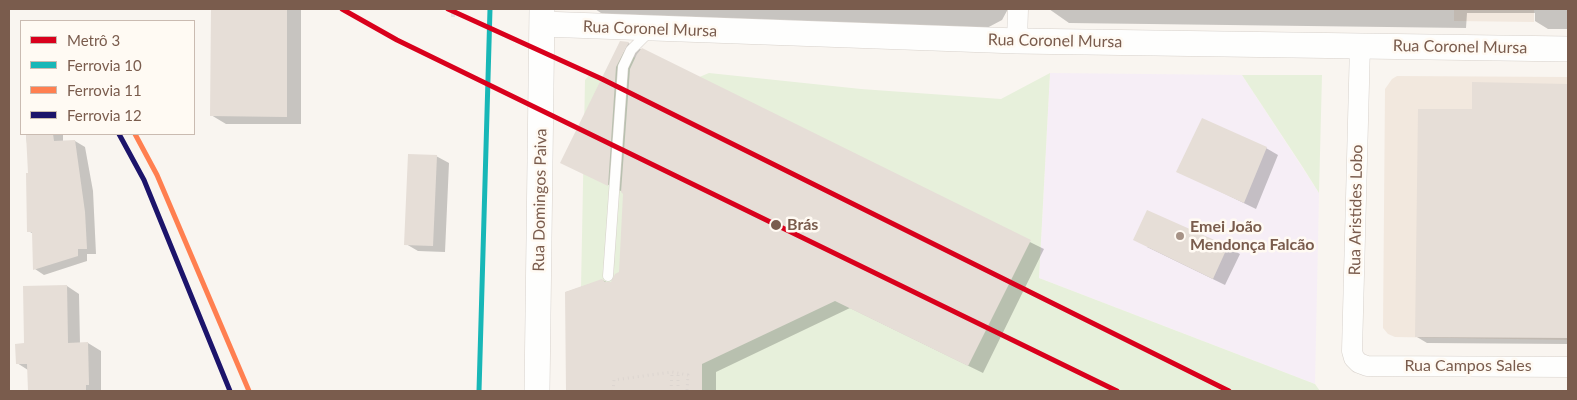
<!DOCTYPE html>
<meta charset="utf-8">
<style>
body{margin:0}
#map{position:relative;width:1577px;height:400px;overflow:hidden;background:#f9f5f0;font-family:Lato,sans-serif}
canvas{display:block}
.frame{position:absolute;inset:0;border:10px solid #7a5c4d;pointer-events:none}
.legend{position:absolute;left:20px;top:20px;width:175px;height:115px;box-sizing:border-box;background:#fffaf3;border:1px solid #cabbb1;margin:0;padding:6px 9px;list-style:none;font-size:15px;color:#7a5c4d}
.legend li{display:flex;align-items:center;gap:10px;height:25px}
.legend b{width:25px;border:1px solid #cabbb1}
</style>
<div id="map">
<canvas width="1577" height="400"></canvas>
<div class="frame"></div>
<ul class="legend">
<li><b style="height:6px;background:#d9001c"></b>Metrô 3</li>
<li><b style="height:6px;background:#18b7b7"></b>Ferrovia 10</li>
<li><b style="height:6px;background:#ff7f50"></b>Ferrovia 11</li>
<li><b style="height:6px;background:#1c146b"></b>Ferrovia 12</li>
</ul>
</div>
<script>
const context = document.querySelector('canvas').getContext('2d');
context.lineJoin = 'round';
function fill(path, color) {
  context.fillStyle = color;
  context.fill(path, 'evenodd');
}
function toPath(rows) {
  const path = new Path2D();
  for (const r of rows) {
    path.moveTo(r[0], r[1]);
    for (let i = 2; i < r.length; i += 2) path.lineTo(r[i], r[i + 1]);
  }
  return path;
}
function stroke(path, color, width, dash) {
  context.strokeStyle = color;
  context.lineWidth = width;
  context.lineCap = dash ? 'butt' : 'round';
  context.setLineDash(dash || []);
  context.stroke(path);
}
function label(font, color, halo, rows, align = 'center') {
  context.font = font + ' Lato,sans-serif';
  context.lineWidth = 5;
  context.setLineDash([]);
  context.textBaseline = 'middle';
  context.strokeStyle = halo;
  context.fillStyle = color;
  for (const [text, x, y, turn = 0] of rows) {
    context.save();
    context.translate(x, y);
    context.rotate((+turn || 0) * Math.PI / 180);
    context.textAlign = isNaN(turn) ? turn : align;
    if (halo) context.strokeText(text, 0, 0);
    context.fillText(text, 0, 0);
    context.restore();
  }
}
fill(toPath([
 [1454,9,1534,9,1534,22,1454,21],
 [1397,76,1568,77,1568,340,1395,337,1388,334,1383,328,1385,89,1392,79]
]), '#f2e8de');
fill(toPath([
 [1050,73,1242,75,1319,193,1315,384,1039,278]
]), '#f6eef6');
fill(toPath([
 [620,50,685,83,709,73,861,89,1001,99,1050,73,1039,278,1315,384,1320,391,576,391,577,290,581,288,585,80,592,72,604,83],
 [1242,75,1322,75,1319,193,1302,166]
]), '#e7f0db');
fill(toPath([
 [211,9,301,9,301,124,226,124,211,115],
 [595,9,1008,9,1002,20,985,29,610,19],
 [1049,9,1568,9,1568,29,1548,29,1535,21,1535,13,1467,13,1466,28,1069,23],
 [628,43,1044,249,983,373,850,308,716,372,716,391,567,391,566,292,602,280,611,284,620,273,625,193,562,162],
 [1474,84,1568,86,1568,344,1427,343,1417,337,1474,110],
 [26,134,63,134,63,142,75,141,85,147,93,191,96,254,87,254,87,261,44,275,35,269,34,234,28,231,30,174],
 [1266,148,1278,155,1256,209,1178,171],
 [436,156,449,163,445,252,418,251,406,244],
 [1147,247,1227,247,1240,254,1225,285],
 [67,286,79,294,80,344,88,343,101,351,101,391,29,391,28,370,17,363,26,344]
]), '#0003');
fill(toPath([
 [211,9,287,9,287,117,210,116],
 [620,41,629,42,616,67,608,186,560,163],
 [642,48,1031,240,968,366,835,301,702,364,702,391,566,391,565,292,602,279,605,282,611,282,615,274,619,272,623,194,621,192,630,69,637,54],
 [1472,82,1568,84,1568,338,1415,337,1418,109,1472,109],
 [1202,118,1267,147,1244,203,1176,172],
 [26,134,53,134,54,141,75,140,85,212,87,249,78,249,78,256,33,270,32,232,27,232,26,173,28,173],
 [408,154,437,155,433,246,404,245],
 [1147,210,1228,246,1213,279,1133,240],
 [67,285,68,343,88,342,89,385,86,385,86,391,28,391,27,364,16,364,15,344,24,343,23,286]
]), '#e6ded7');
const service = toPath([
 [608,276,623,67,631,50,649,32]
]);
const minor = toPath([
 [1017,41,1018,9],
 [1360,45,1352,351,1354,358,1359,363,1367,366,1568,367]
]);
const tertiary = toPath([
 [542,24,1017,41,1568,49],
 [537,391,542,9]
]);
stroke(service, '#d7d1cb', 11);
stroke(minor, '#d7d1cb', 21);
stroke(tertiary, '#d7d1cb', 26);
stroke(toPath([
 [613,391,614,380,672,372,688,375,687,391],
 [671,391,672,372],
 [678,391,678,373]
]), '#dcd5d0', 3, [1, 4]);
stroke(service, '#fefefd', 10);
stroke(minor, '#fefefd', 20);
stroke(tertiary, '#fefefd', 25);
stroke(toPath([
 [453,9,453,22]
]), '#e6e3e7', 4, [8, 5]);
stroke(toPath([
 [479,391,490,9]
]), '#18b7b7', 5);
stroke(toPath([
 [135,134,157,175,249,391]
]), '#ff7f50', 5);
stroke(toPath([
 [119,134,144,180,230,391]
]), '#1c146b', 5);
stroke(toPath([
 [342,9,397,40,1117,391],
 [448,9,602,79,1229,391]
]), '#d9001c', 5);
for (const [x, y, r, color] of [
 [776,225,6,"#7a5c4d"],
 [1180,236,5,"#a69286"]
]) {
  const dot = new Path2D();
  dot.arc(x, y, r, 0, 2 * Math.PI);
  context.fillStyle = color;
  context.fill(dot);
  stroke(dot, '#fffaf3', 2);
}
label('16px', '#7a5c4d', '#fffaf3', [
 ["Rua Coronel Mursa",650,29,2],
 ["Rua Coronel Mursa",1055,41,1],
 ["Rua Coronel Mursa",1460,47,1],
 ["Rua Domingos Paiva",540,200,-89],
 ["Rua Aristides Lobo",1356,210,-89],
 ["Rua Campos Sales",1468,366]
]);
label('bold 16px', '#7a5c4d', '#fffaf3', [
 ["Brás",787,225]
], 'left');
label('bold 16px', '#7a5c4d', '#fffaf3', [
 ["Emei João",1190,227],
 ["Mendonça Falcão",1190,245]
], 'left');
</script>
